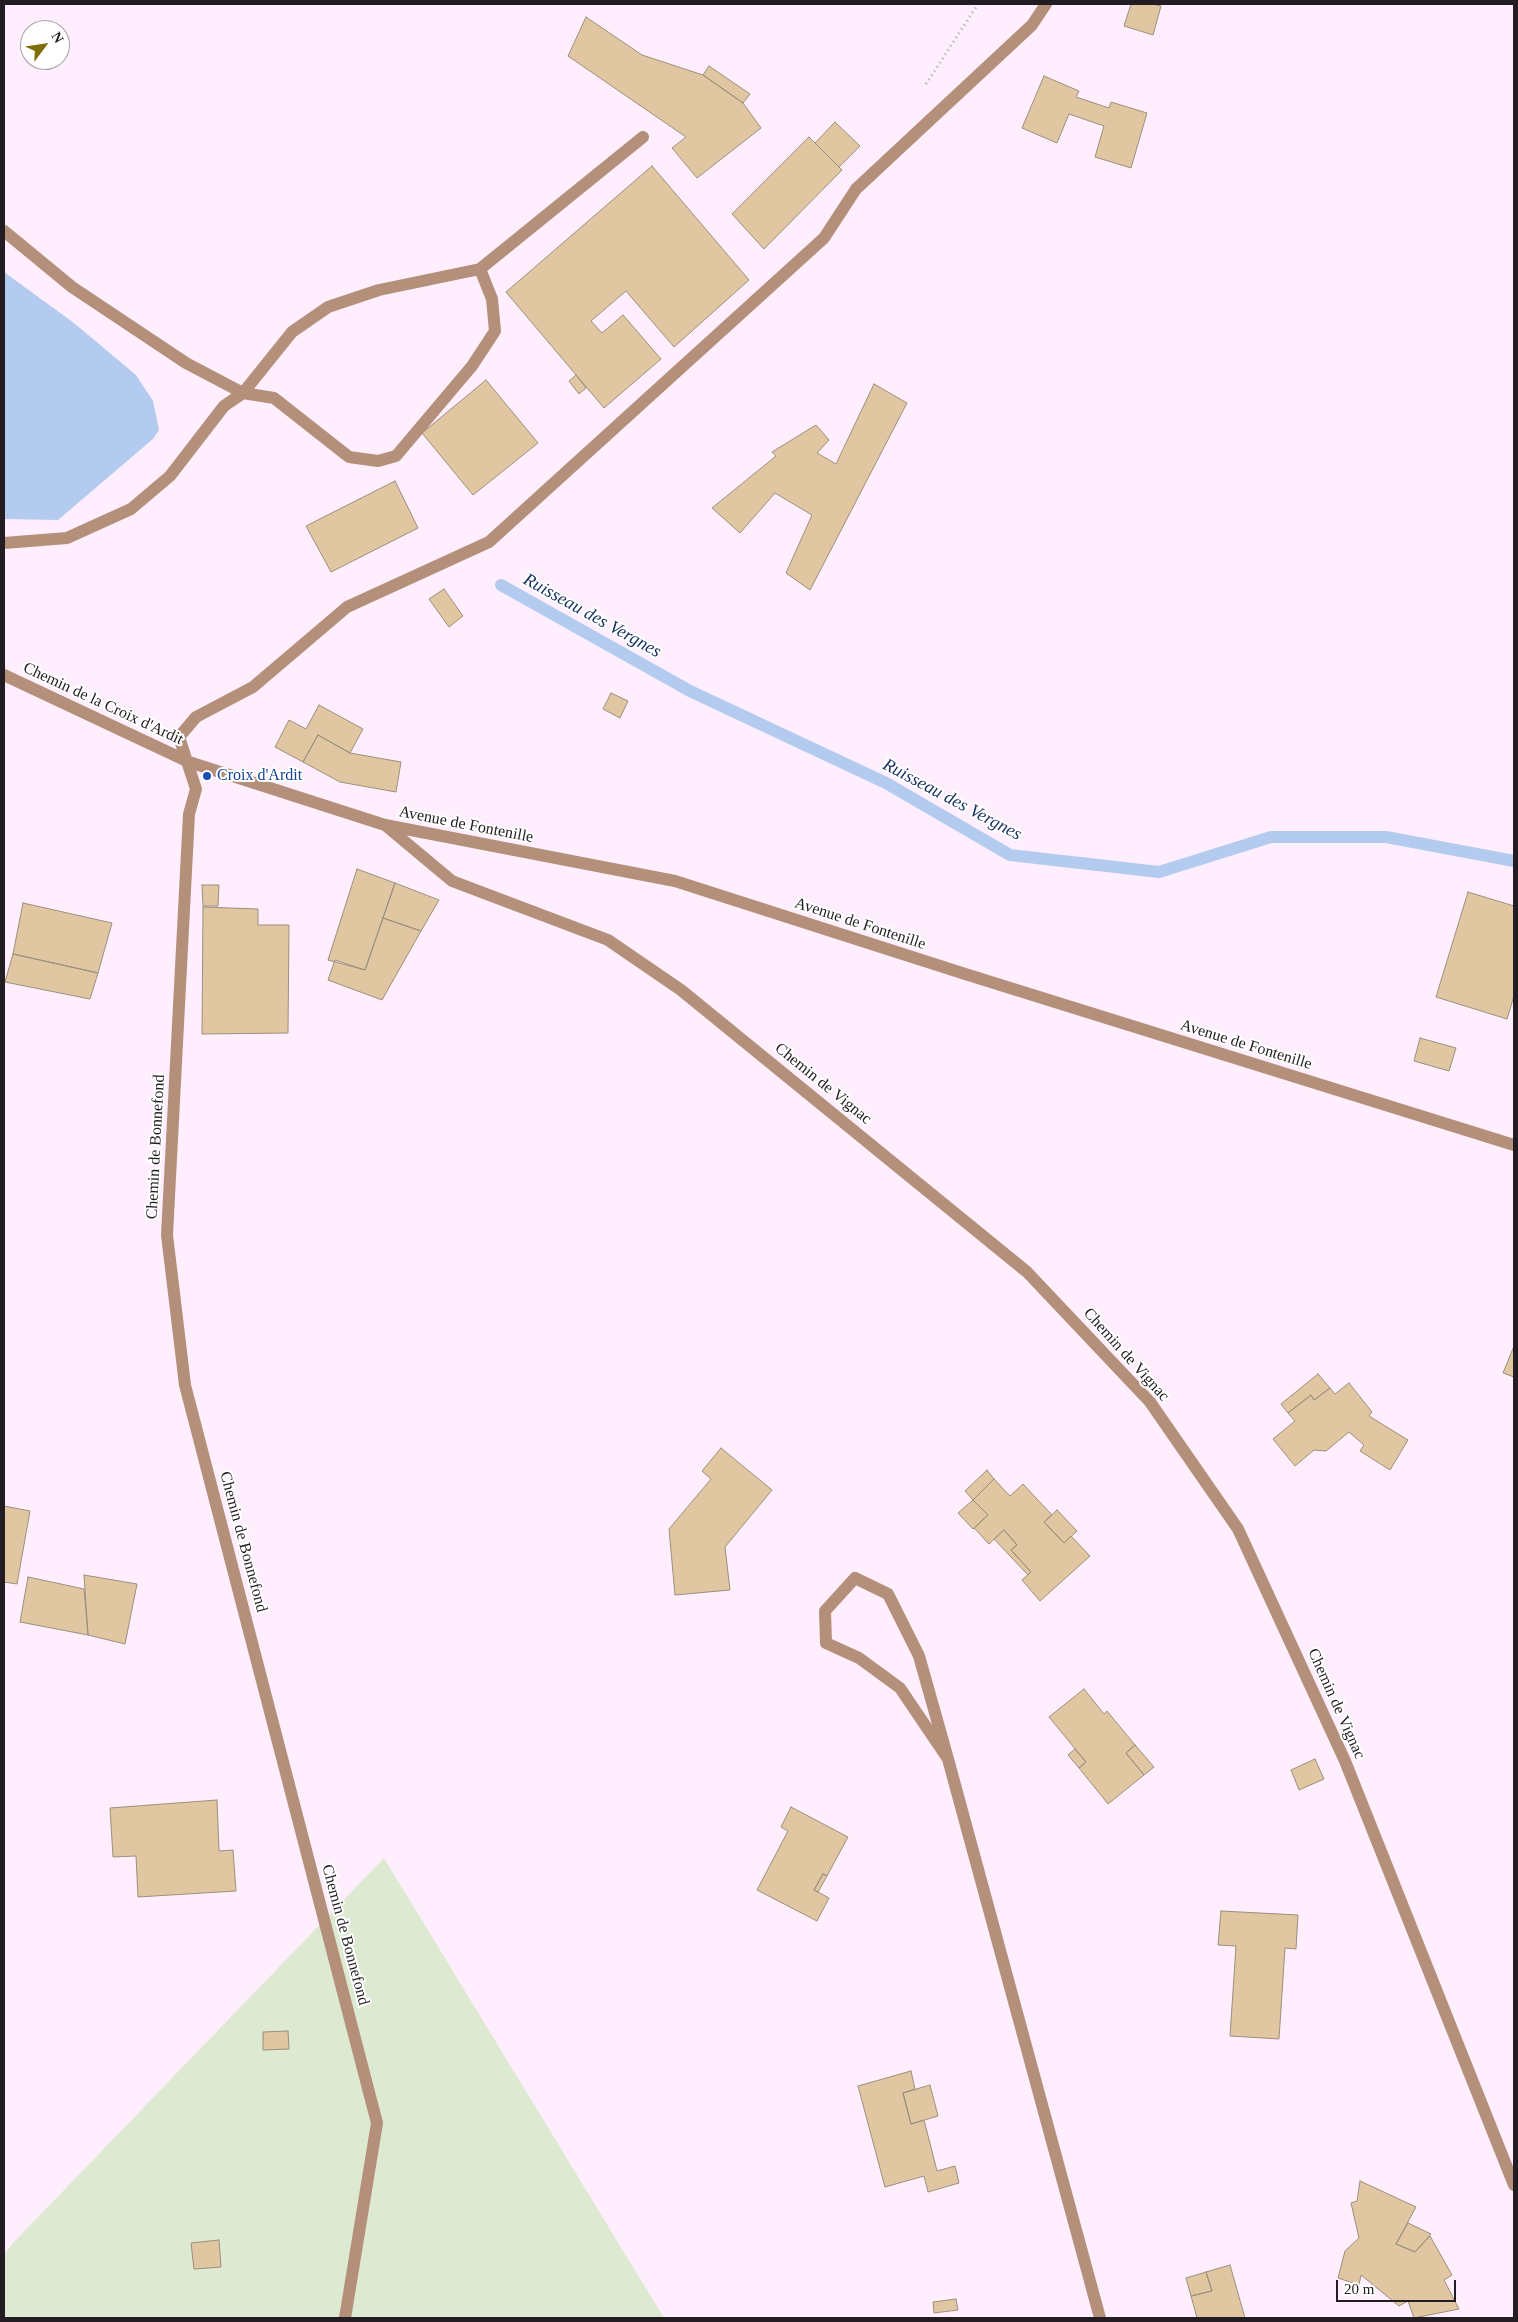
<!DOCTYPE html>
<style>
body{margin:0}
#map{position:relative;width:1518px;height:2322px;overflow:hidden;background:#ffeefe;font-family:"Times New Roman",serif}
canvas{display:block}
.frame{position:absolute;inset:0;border:5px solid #231d23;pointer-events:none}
.north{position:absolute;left:20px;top:20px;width:50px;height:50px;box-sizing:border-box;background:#fff;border:1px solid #a7a5a7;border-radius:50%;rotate:59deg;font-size:14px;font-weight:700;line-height:20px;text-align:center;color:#231d23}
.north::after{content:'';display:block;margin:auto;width:18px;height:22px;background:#7e6d08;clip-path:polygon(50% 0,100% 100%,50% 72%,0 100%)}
.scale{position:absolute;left:1336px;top:2280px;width:120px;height:22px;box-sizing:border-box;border:2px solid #231d23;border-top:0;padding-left:6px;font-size:15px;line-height:18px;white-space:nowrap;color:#231d23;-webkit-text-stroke:4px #fff;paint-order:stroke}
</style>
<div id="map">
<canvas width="1518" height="2322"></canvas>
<div class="frame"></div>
<div class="north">N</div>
<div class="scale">20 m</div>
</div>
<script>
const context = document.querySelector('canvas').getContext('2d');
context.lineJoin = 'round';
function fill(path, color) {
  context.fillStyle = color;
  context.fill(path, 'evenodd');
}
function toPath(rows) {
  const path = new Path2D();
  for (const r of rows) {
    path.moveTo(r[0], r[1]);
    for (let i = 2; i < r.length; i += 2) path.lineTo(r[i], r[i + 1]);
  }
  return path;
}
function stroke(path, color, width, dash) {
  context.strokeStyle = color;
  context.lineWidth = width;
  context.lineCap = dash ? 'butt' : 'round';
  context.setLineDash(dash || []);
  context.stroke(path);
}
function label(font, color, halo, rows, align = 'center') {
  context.font = font + ' "Times New Roman",serif';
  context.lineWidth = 4;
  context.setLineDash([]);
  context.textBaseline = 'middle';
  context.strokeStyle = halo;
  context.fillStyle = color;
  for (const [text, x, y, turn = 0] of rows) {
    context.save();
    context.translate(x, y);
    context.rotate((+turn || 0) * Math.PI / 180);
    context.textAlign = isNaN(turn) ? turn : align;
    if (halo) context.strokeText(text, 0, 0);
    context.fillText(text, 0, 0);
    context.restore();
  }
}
fill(toPath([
 [384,1858,664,2318,4,2318,4,2254,14,2242]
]), '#dde9d0');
fill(toPath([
 [4,272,74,323,136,375,153,401,155,410,159,430,153,439,58,520,4,519]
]), '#b4cbf0');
stroke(toPath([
 [501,585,690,691,886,783,1010,855,1159,872,1271,837,1386,837,1514,861]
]), '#b4cbf0', 12);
const building = toPath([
 [1131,4,1153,4,1161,6,1153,35,1124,26,1131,4],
 [586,17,642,55,703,75,743,103,761,128,697,178,672,148,686,137,568,56,586,17],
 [709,66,750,94,743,103,703,75,709,66],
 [1044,76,1079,91,1076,97,1109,108,1111,102,1147,113,1131,168,1095,157,1104,126,1069,114,1057,143,1022,128,1044,76],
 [835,122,860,146,839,167,815,143,835,122],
 [809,137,842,170,764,249,732,214,809,137],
 [652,166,749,280,674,347,626,291,591,321,602,333,623,315,661,359,604,408,506,292,652,166],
 [576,375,586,388,579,394,569,381,576,375],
 [486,380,538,443,473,495,422,433,486,380],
 [874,384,907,403,810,590,786,573,812,515,775,493,740,533,712,508,776,456,772,452,816,425,829,440,817,453,836,464,874,384],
 [395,481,418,528,331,572,306,526,395,481],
 [444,589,463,616,449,627,429,599,444,589],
 [611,693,628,701,620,718,603,709,611,693],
 [319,705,363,729,350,753,318,735,303,762,275,747,289,720,306,729,319,705],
 [318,735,350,753,401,762,396,792,340,782,303,762,318,735],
 [357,869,395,883,365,970,328,960,357,869],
 [395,883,439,900,421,931,383,918,395,883],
 [202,885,219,885,218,906,203,906,202,885],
 [1468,892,1514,906,1514,996,1507,1019,1436,997,1468,892],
 [23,903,112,923,98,973,13,954,23,903],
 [203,907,258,909,258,925,289,925,288,1033,202,1034,203,907],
 [383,918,421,931,382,1000,328,980,335,960,365,970,383,918],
 [13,954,98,973,90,999,5,982,13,954],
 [1420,1038,1456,1048,1449,1071,1414,1061,1420,1038],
 [1514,1346,1514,1377,1503,1373,1514,1346],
 [1318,1374,1330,1388,1314,1400,1311,1395,1288,1413,1281,1404,1318,1374],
 [1349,1383,1372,1412,1369,1416,1408,1440,1390,1470,1360,1451,1364,1445,1349,1432,1326,1451,1314,1450,1295,1466,1273,1439,1295,1421,1288,1413,1311,1395,1314,1400,1330,1388,1335,1394,1349,1383],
 [721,1448,772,1490,725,1547,730,1590,675,1595,669,1529,711,1479,702,1471,721,1448],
 [987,1470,994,1479,973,1500,965,1491,987,1470],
 [994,1479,1010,1496,1023,1484,1052,1515,1044,1522,1064,1543,1071,1536,1090,1556,1040,1601,1022,1580,1031,1572,1011,1550,1017,1545,1004,1530,989,1544,974,1528,988,1515,973,1500,994,1479],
 [973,1500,988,1515,973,1529,958,1513,973,1500],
 [4,1506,30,1511,17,1584,4,1582,4,1506],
 [1057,1510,1077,1531,1064,1543,1044,1522,1057,1510],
 [1004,1530,1017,1545,1011,1550,1031,1572,1028,1575,994,1539,1004,1530],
 [84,1575,137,1584,125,1644,88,1635,84,1575],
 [28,1577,84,1589,88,1635,20,1622,28,1577],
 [1084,1689,1104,1714,1107,1711,1135,1745,1126,1753,1144,1775,1108,1804,1079,1768,1086,1762,1049,1717,1084,1689],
 [1135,1745,1154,1767,1144,1775,1126,1753,1135,1745],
 [1075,1749,1086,1762,1079,1768,1068,1755,1075,1749],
 [1315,1759,1324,1779,1299,1790,1291,1770,1315,1759],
 [217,1800,219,1851,233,1850,236,1891,138,1897,136,1856,113,1857,110,1808,217,1800],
 [791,1807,848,1837,827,1876,823,1874,814,1890,829,1898,817,1921,757,1890,788,1831,781,1827,791,1807],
 [823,1874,827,1876,818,1892,814,1890,823,1874],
 [1221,1911,1298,1915,1296,1949,1285,1948,1279,2039,1230,2036,1236,1946,1218,1945,1221,1911],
 [288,2031,289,2049,263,2050,263,2032,288,2031],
 [911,2071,915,2089,903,2093,911,2124,924,2120,937,2171,955,2166,959,2183,928,2192,924,2176,885,2187,858,2086,911,2071],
 [930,2085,938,2116,911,2124,903,2093,930,2085],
 [1360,2181,1416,2207,1396,2244,1415,2252,1430,2236,1452,2275,1444,2280,1459,2309,1414,2318,1408,2301,1399,2306,1361,2275,1359,2285,1338,2278,1345,2251,1359,2238,1351,2203,1357,2201,1360,2181],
 [1408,2223,1431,2234,1415,2252,1396,2244,1408,2223],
 [219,2240,221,2267,194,2269,191,2243,219,2240],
 [1230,2265,1245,2318,1197,2318,1191,2296,1212,2291,1206,2272,1230,2265],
 [1206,2272,1212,2291,1191,2296,1186,2278,1206,2272],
 [956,2299,958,2310,934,2313,933,2302,956,2299]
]);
fill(building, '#e0c6a1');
stroke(building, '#9b8f7e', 1);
stroke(toPath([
 [926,84,978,4]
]), '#b0a3b0', 3, [1, 4]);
stroke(toPath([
 [4,231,72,287,186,363,243,393,292,332,328,307,379,290,480,269],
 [4,543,67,538,131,509,170,476,224,406,243,393,274,398,349,457,378,461,396,456,472,366,495,331,492,299,480,269,643,137],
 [4,675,189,762,385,825,675,881,962,973,1514,1145],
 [385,825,452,881,608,940,681,990,1027,1272,1150,1402,1238,1529,1345,1761,1514,2185],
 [948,1759,900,1688,859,1658,826,1643,825,1611,855,1578,888,1594,919,1656,948,1759,1100,2318],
 [345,2318,377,2123,185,1385,167,1235,189,814,196,789,179,737,196,717,253,687,347,607,489,542,824,238,856,189,1032,25,1046,4]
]), '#b4907a', 12);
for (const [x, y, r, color] of [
 [207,776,5,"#1a4fb4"]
]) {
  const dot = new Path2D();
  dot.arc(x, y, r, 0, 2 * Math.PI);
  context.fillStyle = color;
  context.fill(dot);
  stroke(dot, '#fff', 2);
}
label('16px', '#231d23', '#fff', [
 ["Chemin de la Croix d'Ardit",103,704,25],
 ["Avenue de Fontenille",466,825,11],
 ["Avenue de Fontenille",860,924,18],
 ["Avenue de Fontenille",1246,1045,17],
 ["Chemin de Vignac",823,1084,39],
 ["Chemin de Bonnefond",156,1147,-87],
 ["Chemin de Vignac",1126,1355,48],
 ["Chemin de Bonnefond",243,1542,75],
 ["Chemin de Vignac",1336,1704,66],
 ["Chemin de Bonnefond",345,1935,75]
]);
label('16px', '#164399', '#fff', [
 ["Croix d'Ardit",217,776]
], 'left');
label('italic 18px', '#193462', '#fff', [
 ["Ruisseau des Vergnes",592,616,29],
 ["Ruisseau des Vergnes",952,800,28]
]);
</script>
